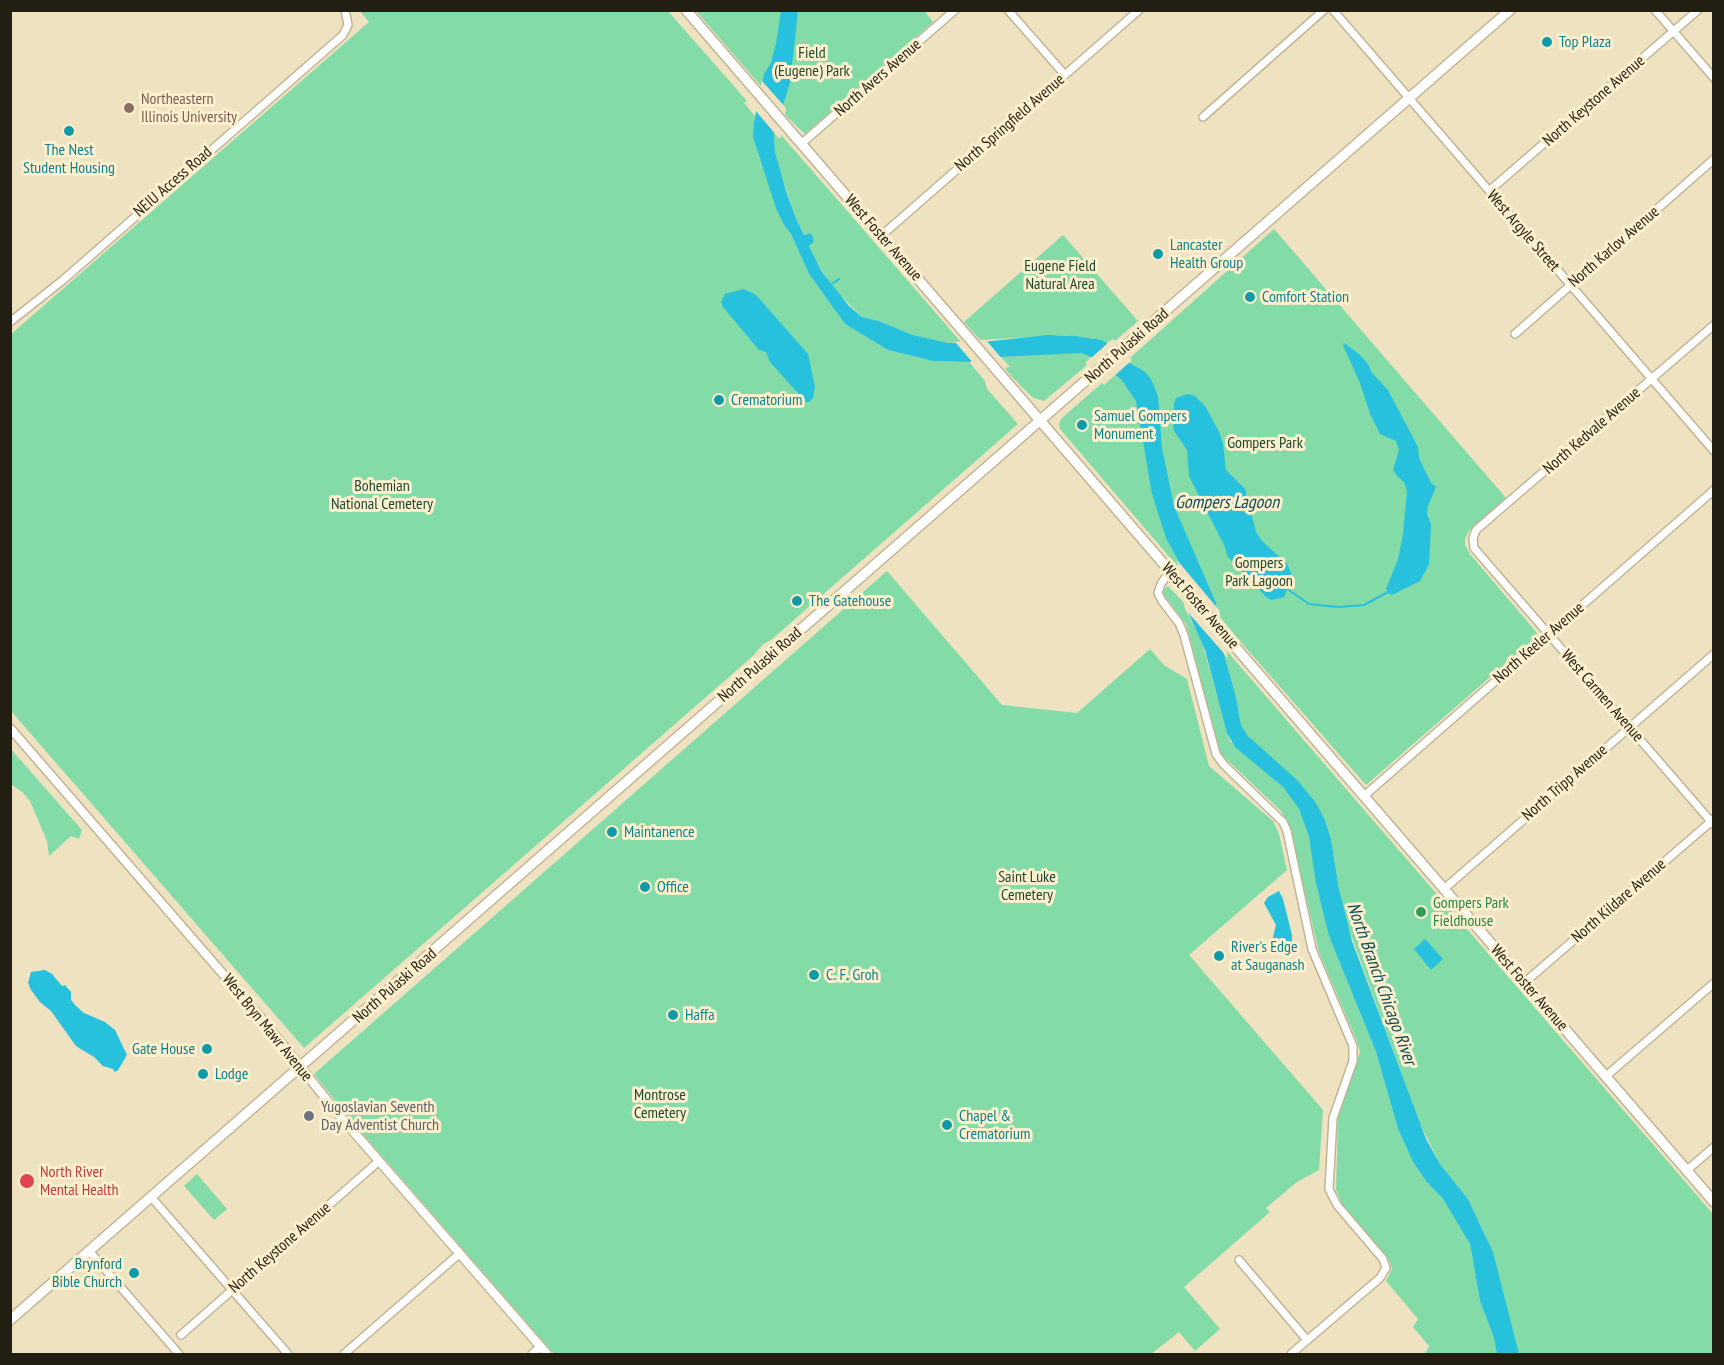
<!DOCTYPE html>
<style>
body{margin:0}
#map{position:relative;width:1724px;height:1365px;overflow:hidden;background:#eee2c1;font-family:"PT Sans Narrow",sans-serif}
canvas{display:block}
.frame{position:absolute;inset:0;border:12px solid #231e12;pointer-events:none}
</style>
<div id="map">
<canvas width="1724" height="1365"></canvas>
<div class="frame"></div>
</div>
<script>
const context = document.querySelector('canvas').getContext('2d');
context.lineJoin = 'round';
function fill(path, color) {
  context.fillStyle = color;
  context.fill(path, 'evenodd');
}
function toPath(rows) {
  const path = new Path2D();
  for (const r of rows) {
    path.moveTo(r[0], r[1]);
    for (let i = 2; i < r.length; i += 2) path.lineTo(r[i], r[i + 1]);
  }
  return path;
}
function stroke(path, color, width, dash) {
  context.strokeStyle = color;
  context.lineWidth = width;
  context.lineCap = dash ? 'butt' : 'round';
  context.setLineDash(dash || []);
  context.stroke(path);
}
function label(font, color, halo, rows, align = 'center') {
  context.font = font + ' "PT Sans Narrow",sans-serif';
  context.lineWidth = 6;
  context.setLineDash([]);
  context.textBaseline = 'middle';
  context.strokeStyle = halo;
  context.fillStyle = color;
  for (const [text, x, y, turn = 0] of rows) {
    context.save();
    context.translate(x, y);
    context.rotate((+turn || 0) * Math.PI / 180);
    context.textAlign = isNaN(turn) ? turn : align;
    if (halo) context.strokeText(text, 0, 0);
    context.fillText(text, 0, 0);
    context.restore();
  }
}
fill(toPath([
 [924,10,933,22,805,134,785,115,786,109,762,81,761,86,696,11],
 [360,11,668,11,747,101,744,103,755,116,754,122,758,153,784,225,791,234,809,274,845,324,888,350,933,361,969,362,985,381,987,389,1018,424,771,640,763,644,753,656,304,1048,11,711,10,335,369,22],
 [774,133,780,139,781,135,802,159,961,342,948,343,932,340,913,335,879,321,862,317,835,290,822,271,808,245,810,233,804,235,797,221,779,169,775,152],
 [1274,229,1506,498,1469,531,1465,539,1465,545,1470,554,1537,633,1535,638,1366,785,1246,648,1220,617,1219,610,1178,562,1178,567,1060,429,1059,423,1063,417,1102,383,1104,385,1132,360,1130,358],
 [1063,235,1138,321,1115,341,1113,339,1107,343,1090,338,1062,335,980,340,964,322],
 [1069,353,1081,353,1091,357,1085,363,1087,365,1044,401,1033,398,1011,376,1005,368,1010,367,1001,357],
 [887,571,1002,705,1077,713,1150,649,1164,665,1187,679,1209,766,1273,821,1279,834,1287,870,1189,955,1323,1110,1319,1170,1297,1182,1266,1208,1270,1212,1184,1287,1220,1329,1195,1351,1179,1332,1151,1354,554,1354,356,1126,314,1074],
 [1168,586,1184,603,1185,609,1201,639,1230,741,1283,787,1299,809,1309,837,1329,936,1376,1052,1398,1129,1413,1162,1426,1181,1443,1199,1470,1244,1480,1301,1494,1338,1487,1239,1468,1199,1440,1164,1420,1124,1346,921,1339,889,1331,839,1325,820,1316,803,1248,736,1241,725,1236,697,1224,654,1227,657,1226,650,1713,1214,1713,1354,1425,1354,1429,1346,1413,1327,1418,1319,1386,1281,1392,1269,1390,1262,1342,1204,1336,1189,1338,1119,1360,1052,1357,1041,1319,952,1289,825,1281,811,1222,755,1217,742,1186,624,1164,595,1163,590],
 [10,748,82,830,79,839,71,836,49,856,47,841,30,801,22,792,11,784],
 [197,1174,227,1209,214,1220,184,1186]
]), '#83dba8');
fill(toPath([
 [781,11,798,11,790,83,774,133,775,152,786,191,797,221,804,235,811,233,814,241,809,246,822,272,849,306,862,317,879,321,913,335,948,343,972,343,1048,335,1076,336,1101,340,1107,343,1120,358,1144,371,1151,379,1158,396,1162,448,1174,506,1216,603,1224,654,1236,697,1241,725,1248,736,1298,781,1316,803,1325,820,1331,839,1339,889,1352,941,1426,1139,1440,1164,1468,1199,1493,1252,1519,1354,1497,1354,1494,1338,1480,1301,1470,1244,1443,1199,1426,1181,1413,1162,1398,1129,1376,1052,1329,936,1316,883,1309,837,1299,809,1283,787,1235,747,1227,733,1205,650,1188,612,1178,560,1166,538,1152,494,1136,401,1121,379,1091,357,1081,353,1001,357,969,362,933,361,888,350,845,324,809,274,791,234,784,225,776,208,753,137,754,122,764,74,771,63,776,43],
 [744,289,756,295,808,354,815,387,813,398,809,402,806,402,770,362,766,352,759,350,723,307,721,302,725,294],
 [1344,343,1359,354,1368,364,1372,373,1388,390,1418,447,1419,458,1431,483,1436,487,1428,506,1427,514,1431,524,1429,564,1420,581,1394,594,1391,595,1386,589,1398,559,1403,534,1407,491,1404,482,1398,477,1393,470,1399,450,1396,441,1380,434,1370,414,1360,383,1343,345],
 [1188,394,1195,396,1205,406,1219,432,1223,443,1226,470,1245,489,1256,532,1262,541,1287,564,1291,572,1292,578,1284,597,1272,600,1267,598,1228,557,1224,545,1189,476,1187,450,1174,431,1173,420,1174,404,1176,398],
 [1279,891,1283,899,1292,935,1292,946,1287,952,1279,950,1272,941,1276,925,1264,903,1268,897],
 [1425,939,1443,959,1431,970,1414,949],
 [45,970,52,974,62,986,65,985,71,992,71,1000,76,1006,84,1013,105,1022,115,1030,127,1055,118,1070,115,1072,113,1069,103,1066,94,1057,76,1046,51,1011,40,1002,31,990,28,983,31,972]
]), '#27c1dd');
fill(toPath([
 [762,81,786,108,777,136,755,110],
 [986,340,1003,360,974,364,955,342],
 [1110,341,1122,355,1131,361,1113,377,1089,360],
 [1177,560,1219,610,1228,658,1185,609]
]), '#eee2c1');
stroke(toPath([
 [829,286,839,279],
 [1287,589,1309,604,1338,607,1364,605,1388,592]
]), '#27c1dd', 2);
const minor = toPath([
 [1008,10,1065,75],
 [1333,10,1714,451],
 [1655,10,1714,78],
 [1203,117,1324,10],
 [801,144,955,10],
 [1489,191,1698,10],
 [881,236,1139,10],
 [10,322,63,280,343,35,348,25,345,10],
 [1714,325,1476,530,1473,538,1474,548,1714,825],
 [1515,334,1714,159],
 [1170,571,1161,584,1158,593,1162,601,1179,623,1184,635,1216,754,1224,765,1283,822,1287,831,1312,949,1353,1046,1353,1061,1333,1118,1329,1189,1337,1205,1383,1259,1386,1268,1380,1278,1291,1354],
 [1364,796,1714,490],
 [1444,889,1714,654],
 [1524,983,1714,819],
 [1605,1077,1714,983],
 [1686,1171,1714,1147],
 [152,1198,288,1354],
 [90,1252,179,1354],
 [1239,1260,1307,1340],
 [181,1335,379,1161],
 [344,1354,459,1254],
 [532,1354,540,1347]
]);
const tertiary = toPath([
 [10,728,261,1018,339,1115,547,1354]
]);
const secondary = toPath([
 [686,10,1714,1202],
 [10,1320,1510,10]
]);
stroke(minor, '#c0b494', 10);
stroke(tertiary, '#c0b494', 11);
stroke(secondary, '#c0b494', 12);
stroke(minor, '#fff', 7);
stroke(tertiary, '#fff', 8);
stroke(secondary, '#fff', 9);
for (const [x, y, r, color] of [
 [1547,42,6,"#0f9aa8"],
 [129,108,6,"#8d6e63"],
 [69,131,6,"#0f9aa8"],
 [1158,254,6,"#0f9aa8"],
 [1250,297,6,"#0f9aa8"],
 [719,400,6,"#0f9aa8"],
 [1082,425,6,"#0f9aa8"],
 [797,601,6,"#0f9aa8"],
 [612,832,6,"#0f9aa8"],
 [645,887,6,"#0f9aa8"],
 [1421,912,6,"#2e9e5b"],
 [1219,956,6,"#0f9aa8"],
 [814,975,6,"#0f9aa8"],
 [673,1015,6,"#0f9aa8"],
 [207,1049,6,"#0f9aa8"],
 [203,1074,6,"#0f9aa8"],
 [309,1116,6,"#6b7280"],
 [947,1125,6,"#0f9aa8"],
 [27,1181,8,"#e0444e"],
 [134,1273,6,"#0f9aa8"]
]) {
  const dot = new Path2D();
  dot.arc(x, y, r, 0, 2 * Math.PI);
  context.fillStyle = color;
  context.fill(dot);
  stroke(dot, '#fcefce', 2);
}
label('16px', '#0d838f', '#fcefce', [
 ["Top Plaza",1559,42],
 ["The Nest",69,150,"center"],
 ["Student Housing",69,168,"center"],
 ["Lancaster",1170,245],
 ["Health Group",1170,263],
 ["Comfort Station",1262,297],
 ["Crematorium",731,400],
 ["Samuel Gompers",1094,416],
 ["Monument",1094,434],
 ["The Gatehouse",809,601],
 ["Maintanence",624,832],
 ["Office",657,887],
 ["River's Edge",1231,947],
 ["at Sauganash",1231,965],
 ["C. F. Groh",826,975],
 ["Haffa",685,1015],
 ["Gate House",195,1049,"right"],
 ["Lodge",215,1074],
 ["Chapel &",959,1116],
 ["Crematorium",959,1134],
 ["Brynford",122,1264,"right"],
 ["Bible Church",122,1282,"right"]
], 'left');
label('16px', '#1e4831', '#fcefce', [
 ["Field",812,53],
 ["(Eugene) Park",812,71],
 ["Eugene Field",1060,266],
 ["Natural Area",1060,284],
 ["Gompers Park",1265,443],
 ["Bohemian",382,486],
 ["National Cemetery",382,504],
 ["Gompers",1259,563],
 ["Park Lagoon",1259,581],
 ["Saint Luke",1027,877],
 ["Cemetery",1027,895],
 ["Montrose",660,1095],
 ["Cemetery",660,1113]
]);
label('16px', '#231e12', '#fcefce', [
 ["North Avers Avenue",878,78,-41],
 ["North Keystone Avenue",1594,101,-41],
 ["North Springfield Avenue",1010,123,-41],
 ["NEIU Access Road",173,182,-41],
 ["West Argyle Street",1523,231,49],
 ["West Foster Avenue",883,238,49],
 ["North Karlov Avenue",1614,247,-41],
 ["North Pulaski Road",1127,346,-41],
 ["North Kedvale Avenue",1592,431,-41],
 ["West Foster Avenue",1200,606,49],
 ["North Keeler Avenue",1539,643,-41],
 ["North Pulaski Road",760,665,-41],
 ["West Carmen Avenue",1602,696,49],
 ["North Tripp Avenue",1565,783,-41],
 ["North Kildare Avenue",1619,901,-41],
 ["North Pulaski Road",395,986,-41],
 ["West Foster Avenue",1529,988,49],
 ["West Bryn Mawr Avenue",267,1028,51],
 ["North Keystone Avenue",280,1248,-41]
]);
label('16px', '#785e54', '#fcefce', [
 ["Northeastern",141,99],
 ["Illinois University",141,117]
], 'left');
label('16px', '#27864d', '#fcefce', [
 ["Gompers Park",1433,903],
 ["Fieldhouse",1433,921]
], 'left');
label('16px', '#5b616d', '#fcefce', [
 ["Yugoslavian Seventh",321,1107],
 ["Day Adventist Church",321,1125]
], 'left');
label('16px', '#be3a42', '#fcefce', [
 ["North River",40,1172],
 ["Mental Health",40,1190]
], 'left');
label('italic 18px', '#104d59', '#fcefce', [
 ["Gompers Lagoon",1227,503],
 ["North Branch Chicago River",1381,984,70]
]);
</script>
